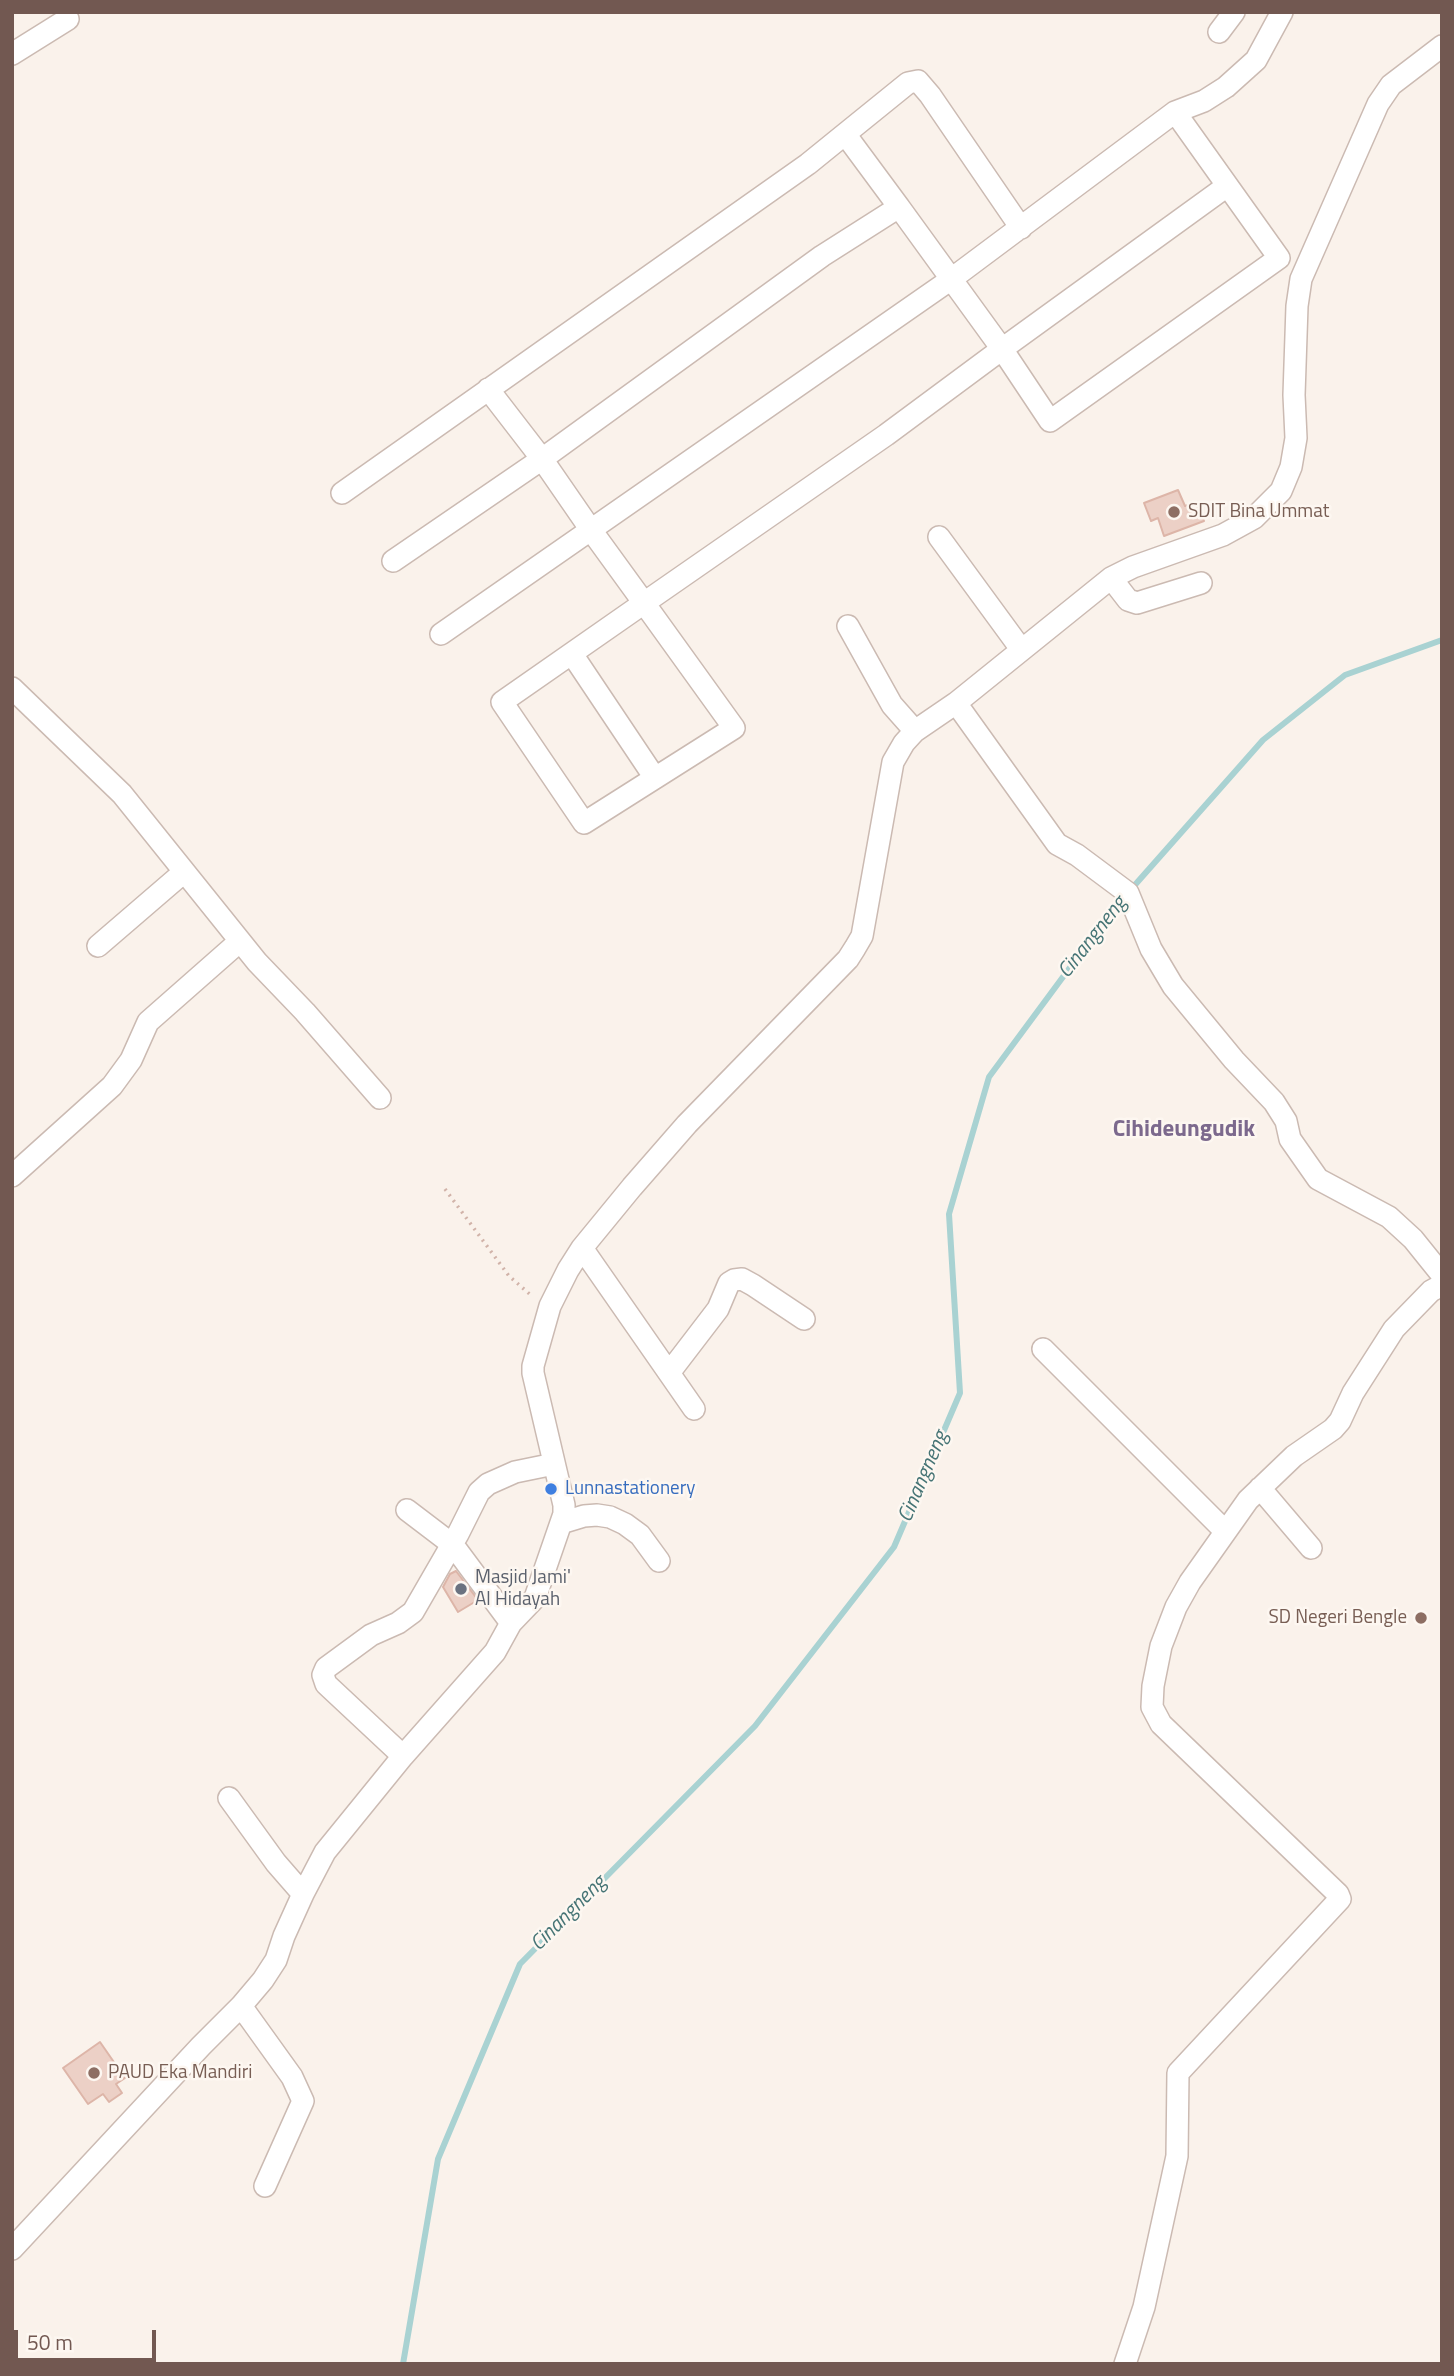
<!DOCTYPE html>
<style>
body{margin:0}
#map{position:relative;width:1454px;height:2376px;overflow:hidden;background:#faf2eb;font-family:"Titillium Web",sans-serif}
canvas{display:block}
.frame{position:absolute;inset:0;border:14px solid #725851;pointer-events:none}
.scale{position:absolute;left:14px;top:2330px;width:142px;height:32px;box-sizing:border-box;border:4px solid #725851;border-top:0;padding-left:9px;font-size:21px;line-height:24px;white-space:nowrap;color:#725851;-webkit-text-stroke:5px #fdf7f1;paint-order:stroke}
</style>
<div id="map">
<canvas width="1454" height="2376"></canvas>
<div class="frame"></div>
<div class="scale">50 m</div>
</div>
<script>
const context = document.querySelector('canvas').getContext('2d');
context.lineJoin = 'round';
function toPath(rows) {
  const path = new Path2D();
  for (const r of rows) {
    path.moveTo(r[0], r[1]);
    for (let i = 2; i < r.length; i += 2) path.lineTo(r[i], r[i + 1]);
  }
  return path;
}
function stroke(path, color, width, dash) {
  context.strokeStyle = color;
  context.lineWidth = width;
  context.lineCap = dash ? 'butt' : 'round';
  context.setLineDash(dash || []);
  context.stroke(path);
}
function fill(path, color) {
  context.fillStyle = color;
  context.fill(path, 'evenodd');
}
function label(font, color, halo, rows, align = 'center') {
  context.font = font + ' "Titillium Web",sans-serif';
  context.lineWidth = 5;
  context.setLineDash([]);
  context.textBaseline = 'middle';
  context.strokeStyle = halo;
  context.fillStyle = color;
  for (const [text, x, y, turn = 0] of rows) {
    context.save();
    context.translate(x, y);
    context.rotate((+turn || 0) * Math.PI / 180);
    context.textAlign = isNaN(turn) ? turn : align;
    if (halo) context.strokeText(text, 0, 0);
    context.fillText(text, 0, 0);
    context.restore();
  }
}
stroke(toPath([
 [403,2364,438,2159,520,1964,755,1726,894,1547,960,1393,949,1214,989,1077,1111,912,1263,740,1345,675,1442,640]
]), '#a9d2d2', 6);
const building = toPath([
 [1178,490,1185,506,1197,502,1204,521,1164,536,1158,518,1151,521,1144,503,1178,490],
 [456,1571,478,1600,458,1612,443,1587,450,1574,456,1571],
 [100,2042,125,2078,116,2084,122,2093,109,2102,103,2094,88,2104,63,2068,100,2042]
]);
fill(building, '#ecd0c6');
stroke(building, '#ddb5a8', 2);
const minor = toPath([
 [1219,32,1234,12],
 [12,54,68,19],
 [1175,112,1279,258,1050,421,1002,349,1227,186],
 [845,134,908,83,918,81,930,95,1021,228],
 [342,493,808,164,845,134,899,207],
 [939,537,1021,649],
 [393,561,542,459,822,256,899,207,1002,349,886,435,644,603,502,702,584,823,734,728,644,603,591,530,542,459,488,389],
 [1111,578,1128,600,1137,603,1201,583],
 [848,626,892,705,915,731],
 [441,634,950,280,1175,112,1204,101,1226,87,1256,60,1282,12],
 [572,654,655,778],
 [12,688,122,794,257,962,305,1012,380,1098],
 [956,703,1057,844,1077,855,1128,893,1151,949,1173,986,1234,1060,1274,1102,1286,1121,1290,1139,1318,1179,1389,1217,1413,1239,1442,1275],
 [98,946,184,872],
 [12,1176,112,1086,131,1060,148,1022,240,941],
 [582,1248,694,1409],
 [1043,1349,1225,1531],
 [669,1373,718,1309,729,1283,734,1280,742,1279,753,1285,804,1319],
 [1260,1488,1311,1548],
 [407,1510,453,1545,511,1623],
 [561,1523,584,1516,597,1515,610,1517,625,1524,640,1535,659,1561],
 [403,1756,326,1684,323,1675,326,1668,371,1635,398,1623,413,1612,458,1534,479,1492,488,1484,515,1472,554,1464],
 [229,1798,276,1863,303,1894],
 [241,2006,292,2077,303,2101,265,2186],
 [12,2249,201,2046,241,2006,263,1980,276,1960,284,1936,303,1894,325,1852,403,1756,495,1652,511,1623,535,1598,564,1514,564,1505,533,1373,533,1366,550,1306,568,1270,582,1248,632,1187,687,1124,848,959,855,948,862,936,893,762,904,743,915,731,956,703,1111,578,1133,567,1223,535,1254,518,1281,491,1291,467,1296,438,1294,395,1297,306,1301,279,1378,104,1391,85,1442,46],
 [1125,2364,1144,2307,1177,2156,1178,2073,1340,1899,1338,1894,1161,1724,1152,1707,1153,1686,1161,1646,1176,1607,1190,1582,1248,1500,1294,1456,1333,1429,1340,1421,1353,1393,1394,1329,1431,1291,1442,1285]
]);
stroke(minor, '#cbbab2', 24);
stroke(toPath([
 [445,1189,509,1276,533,1297]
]), '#d1b3a9', 3.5, [2, 5]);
stroke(minor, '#fff', 21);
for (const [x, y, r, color] of [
 [1174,512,7,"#8d6e63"],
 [551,1489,7,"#3f7fe0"],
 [461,1589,7,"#6b7280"],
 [1421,1618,7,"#8d6e63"],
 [94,2073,7,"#8d6e63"]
]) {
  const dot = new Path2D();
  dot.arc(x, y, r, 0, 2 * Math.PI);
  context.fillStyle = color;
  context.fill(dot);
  stroke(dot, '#fdf7f1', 2.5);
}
label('19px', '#785e54', '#fdf7f1', [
 ["SDIT Bina Ummat",1188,512],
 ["SD Negeri Bengle",1407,1618,"right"],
 ["PAUD Eka Mandiri",108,2073]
], 'left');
label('19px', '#366cbe', '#fdf7f1', [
 ["Lunnastationery",565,1489]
], 'left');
label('19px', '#5b616d', '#fdf7f1', [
 ["Masjid Jami'",475,1578],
 ["Al Hidayah",475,1600]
], 'left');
label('italic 21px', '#467475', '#fdf7f1', [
 ["Cinangneng",1093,938,-52],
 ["Cinangneng",924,1477,-67],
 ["Cinangneng",569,1914,-45]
]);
label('bold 23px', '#7c698d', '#fdf7f1', [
 ["Cihideungudik",1184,1130]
]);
</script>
